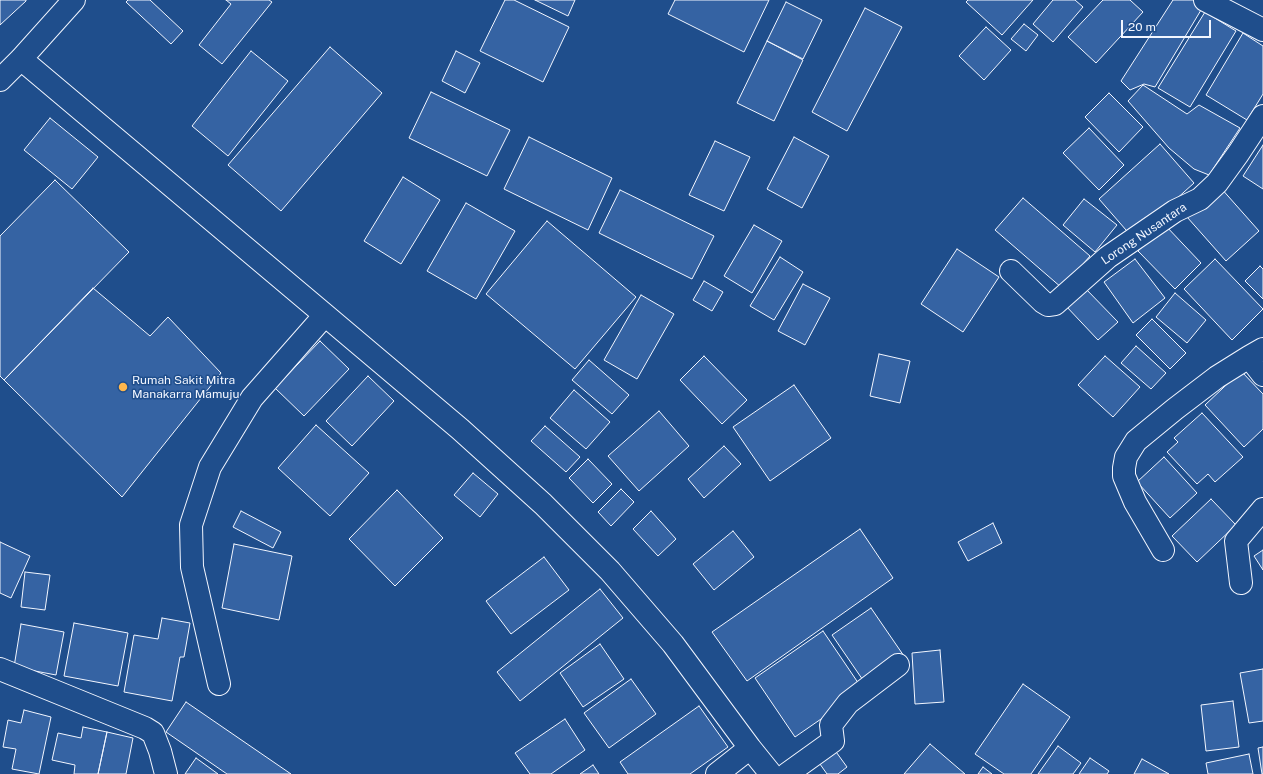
<!DOCTYPE html>
<style>
body{margin:0}
#map{position:relative;width:1263px;height:774px;overflow:hidden;background:#1f4e8c;font-family:"Public Sans",sans-serif}
canvas{display:block}
.scale{position:absolute;left:1121px;top:20px;width:90px;height:18px;box-sizing:border-box;border:2px solid #f2f6ff;border-top:0;padding-left:5px;font-size:12px;line-height:14px;white-space:nowrap;color:#f2f6ff;-webkit-text-stroke:3px #1f4e8c;paint-order:stroke}
</style>
<div id="map">
<canvas width="1263" height="774"></canvas>
<div class="scale">20 m</div>
</div>
<script>
const context = document.querySelector('canvas').getContext('2d');
context.lineJoin = 'round';
function fill(path, color) {
  context.fillStyle = color;
  context.fill(path, 'evenodd');
}
function toPath(rows) {
  const path = new Path2D();
  for (const r of rows) {
    path.moveTo(r[0], r[1]);
    for (let i = 2; i < r.length; i += 2) path.lineTo(r[i], r[i + 1]);
  }
  return path;
}
function stroke(path, color, width, dash) {
  context.strokeStyle = color;
  context.lineWidth = width;
  context.lineCap = dash ? 'butt' : 'round';
  context.setLineDash(dash || []);
  context.stroke(path);
}
function label(font, color, halo, rows, align = 'center') {
  context.font = font + ' "Public Sans",sans-serif';
  context.lineWidth = 3;
  context.setLineDash([]);
  context.textBaseline = 'middle';
  context.strokeStyle = halo;
  context.fillStyle = color;
  for (const [text, x, y, turn = 0] of rows) {
    context.save();
    context.translate(x, y);
    context.rotate((+turn || 0) * Math.PI / 180);
    context.textAlign = isNaN(turn) ? turn : align;
    if (halo) context.strokeText(text, 0, 0);
    context.fillText(text, 0, 0);
    context.restore();
  }
}
const building = toPath([
 [0,0,26,0,26,1,0,25,0,0],
 [128,0,150,0,183,31,171,44,126,2,128,0],
 [226,0,269,0,272,2,222,64,199,45,231,4,226,0],
 [505,0,514,0,569,27,543,82,480,51,505,0],
 [535,0,575,0,568,16,535,0],
 [675,0,769,0,744,52,668,14,675,0],
 [968,0,1033,0,1002,35,966,2,968,0],
 [1053,0,1075,0,1083,7,1053,42,1033,24,1053,0],
 [1103,0,1130,0,1143,12,1096,63,1068,37,1103,0],
 [1173,0,1196,0,1204,5,1155,87,1144,84,1130,90,1121,81,1173,0],
 [786,2,822,20,803,59,767,41,786,2],
 [865,8,902,27,847,131,812,112,865,8],
 [1205,12,1236,31,1190,107,1158,88,1205,12],
 [1024,24,1038,35,1026,51,1011,39,1024,24],
 [986,27,1011,50,984,80,959,56,986,27],
 [1243,33,1263,46,1263,94,1247,120,1206,95,1243,33],
 [767,41,803,60,774,121,737,103,767,41],
 [330,47,382,93,281,211,228,165,330,47],
 [251,51,288,81,228,156,192,126,251,51],
 [456,51,480,63,465,93,442,81,456,51],
 [1143,85,1187,114,1199,105,1240,128,1209,175,1194,169,1169,148,1128,101,1143,85],
 [431,92,510,130,487,176,409,138,431,92],
 [1109,93,1143,127,1119,152,1085,117,1109,93],
 [50,118,98,157,72,189,24,150,50,118],
 [1089,128,1124,165,1099,190,1063,153,1089,128],
 [529,137,612,178,588,230,504,189,529,137],
 [794,137,829,156,802,208,767,189,794,137],
 [715,141,750,157,724,211,689,195,715,141],
 [1160,144,1194,183,1133,238,1099,199,1160,144],
 [1263,145,1263,189,1243,176,1263,145],
 [403,177,440,200,401,264,364,241,403,177],
 [55,180,129,252,4,380,0,376,0,236,55,180],
 [1220,187,1259,231,1226,261,1187,217,1220,187],
 [620,190,714,236,692,279,599,233,620,190],
 [1023,198,1090,256,1062,288,995,230,1023,198],
 [1084,199,1117,225,1095,252,1063,225,1084,199],
 [466,203,515,231,476,299,427,271,466,203],
 [547,221,636,297,575,369,486,294,547,221],
 [754,225,782,241,752,293,724,276,754,225],
 [1165,225,1201,263,1175,289,1138,251,1165,225],
 [957,249,999,277,963,332,921,304,957,249],
 [780,257,803,272,774,320,750,306,780,257],
 [1135,259,1165,298,1133,323,1104,282,1135,259],
 [1215,259,1263,309,1232,340,1184,289,1215,259],
 [1260,266,1263,269,1263,299,1245,281,1260,266],
 [704,281,723,292,712,311,693,300,704,281],
 [803,284,830,298,805,345,778,331,803,284],
 [1084,287,1118,322,1098,340,1065,305,1084,287],
 [93,288,150,336,168,317,221,373,122,497,4,380,93,288],
 [1175,293,1206,320,1187,343,1156,317,1175,293],
 [641,295,674,314,637,379,604,360,641,295],
 [1152,319,1186,353,1170,369,1136,335,1152,319],
 [320,341,349,369,304,416,275,388,320,341],
 [1136,346,1166,373,1151,389,1121,363,1136,346],
 [879,354,910,361,900,403,870,396,879,354],
 [704,356,747,400,722,424,680,380,704,356],
 [1105,356,1140,387,1113,417,1078,385,1105,356],
 [589,360,629,395,612,414,572,380,589,360],
 [1241,371,1263,394,1263,429,1244,447,1205,405,1241,371],
 [368,376,394,401,352,446,326,421,368,376],
 [794,385,831,438,770,481,733,427,794,385],
 [574,390,610,422,586,449,550,418,574,390],
 [659,411,689,446,639,491,608,456,659,411],
 [1202,413,1243,457,1215,482,1208,474,1197,484,1167,452,1178,442,1174,438,1202,413],
 [316,425,369,473,330,516,278,468,316,425],
 [545,426,580,457,566,472,531,441,545,426],
 [724,446,741,464,704,498,688,479,724,446],
 [1164,457,1197,493,1170,518,1137,482,1164,457],
 [588,459,612,484,593,503,569,478,588,459],
 [473,473,498,494,480,517,454,495,473,473],
 [621,489,634,502,611,526,598,512,621,489],
 [397,490,443,538,395,586,349,539,397,490],
 [1211,499,1236,525,1197,562,1172,536,1211,499],
 [241,511,281,532,273,548,233,527,241,511],
 [651,511,676,539,658,556,633,529,651,511],
 [993,523,1002,543,968,561,958,542,993,523],
 [860,529,893,578,747,681,712,632,860,529],
 [733,531,754,557,714,590,693,564,733,531],
 [0,542,30,556,11,598,0,593,0,542],
 [234,544,292,556,279,620,222,608,234,544],
 [1263,550,1263,570,1254,556,1263,550],
 [544,557,569,590,511,634,486,601,544,557],
 [25,572,50,575,45,610,21,607,25,572],
 [600,589,623,618,520,701,497,672,600,589],
 [871,608,906,659,867,686,832,635,871,608],
 [162,618,190,623,184,657,180,657,172,701,124,692,134,635,158,639,162,618],
 [74,623,128,633,118,686,64,676,74,623],
 [21,624,64,632,56,675,14,667,21,624],
 [823,631,863,690,795,737,755,678,823,631],
 [600,644,624,679,583,707,560,673,600,644],
 [940,650,944,702,915,704,912,653,940,650],
 [1263,669,1263,721,1249,723,1240,673,1263,669],
 [631,679,656,714,609,748,584,713,631,679],
 [1023,684,1070,717,1031,774,1004,774,975,754,1023,684],
 [1233,701,1239,747,1206,751,1201,705,1233,701],
 [186,702,291,774,227,774,166,732,186,702],
 [699,706,728,747,690,774,628,774,620,762,699,706],
 [24,710,51,717,39,774,12,769,16,749,3,747,8,720,21,723,24,710],
 [565,719,585,750,551,774,530,774,515,753,565,719],
 [83,727,107,732,98,774,74,774,75,765,52,760,58,733,81,738,83,727],
 [107,732,133,738,126,774,98,774,107,732],
 [826,738,847,767,838,774,827,774,810,750,826,738],
 [930,744,965,774,904,774,930,744],
 [1058,746,1081,763,1073,774,1038,774,1058,746],
 [1263,747,1263,774,1262,774,1258,748,1263,747],
 [1249,754,1253,774,1208,774,1206,763,1249,754],
 [196,758,218,774,185,774,196,758],
 [1090,758,1109,771,1107,774,1079,774,1090,758],
 [1142,759,1169,774,1134,774,1142,759],
 [593,765,599,774,580,774,593,765],
 [983,767,992,774,978,774,983,767]
]);
fill(building, '#3563a3');
stroke(building, '#f2f6ff', 1);
const minor = toPath([
 [1205,0,1263,30],
 [21,59,325,315,460,429,543,504,610,571,673,644,750,748,771,774],
 [0,80,21,59,74,0],
 [1011,271,1043,302,1048,305,1055,304,1108,257,1175,211,1200,199,1217,183,1238,154,1263,116],
 [1263,349,1249,357,1263,375],
 [1163,550,1135,502,1124,476,1124,468,1126,457,1136,441,1175,409,1217,377,1249,357],
 [1241,583,1236,541,1263,509],
 [0,669,145,728,153,733,160,751,166,774],
 [219,684,192,567,191,525,210,467,252,398,325,315],
 [717,774,750,748],
 [787,774,833,741,831,725,848,703,898,665]
]);
stroke(minor, '#f2f6ff', 24);
stroke(minor, '#1f4e8c', 22);
for (const [x, y, r, color] of [
 [123,387,5,"#ffb74d"]
]) {
  const dot = new Path2D();
  dot.arc(x, y, r, 0, 2 * Math.PI);
  context.fillStyle = color;
  context.fill(dot);
  stroke(dot, '#1f4e8c', 1.5);
}
label('12px', '#f2f6ff', '#1f4e8c', [
 ["Lorong Nusantara",1144,234,-34]
]);
label('12px', '#f2f6ff', '#1f4e8c', [
 ["Rumah Sakit Mitra",132,380],
 ["Manakarra Mamuju",132,394]
], 'left');
</script>
